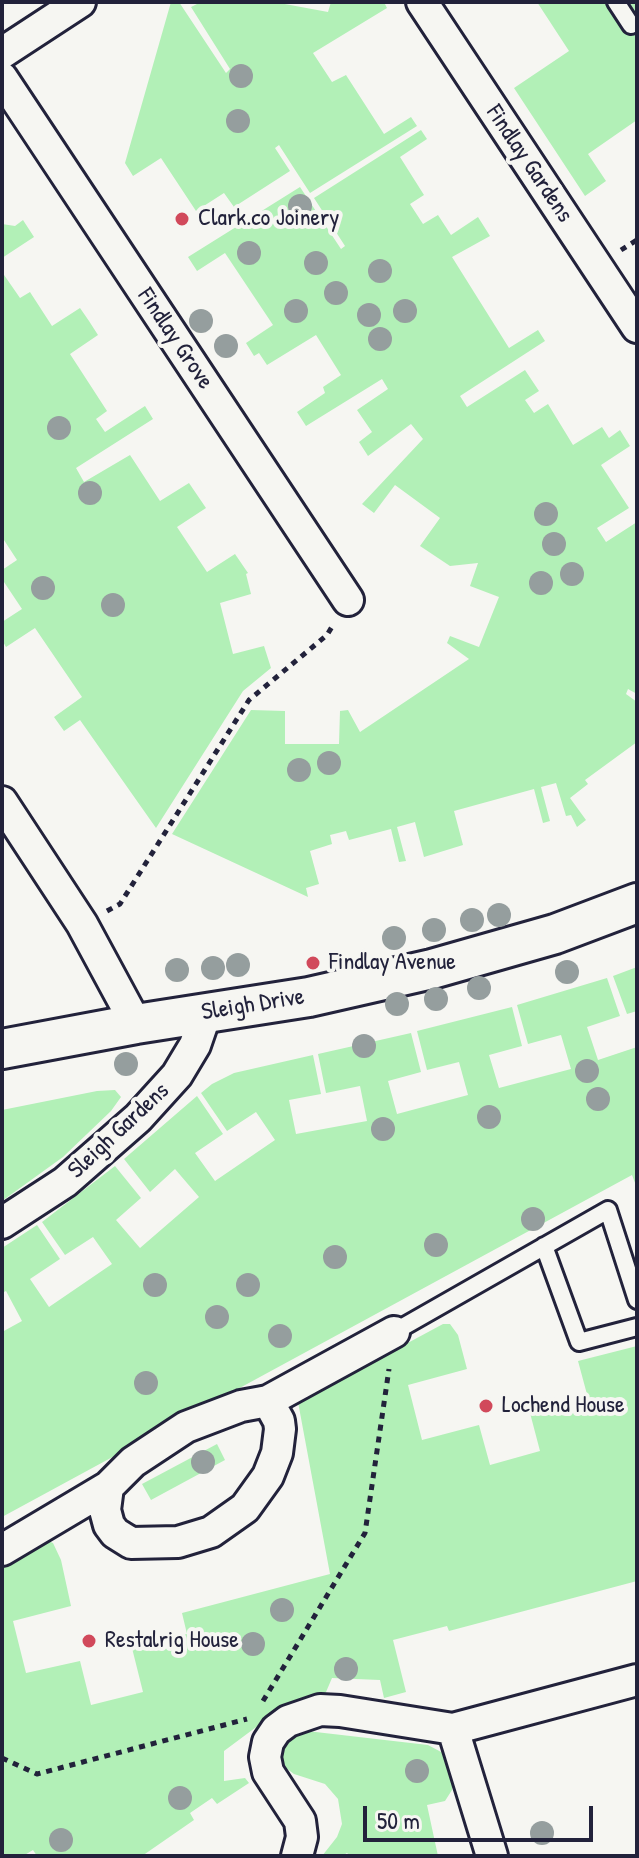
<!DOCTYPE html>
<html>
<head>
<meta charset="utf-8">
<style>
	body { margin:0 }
	#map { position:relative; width:639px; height:1858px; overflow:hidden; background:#f6f6f2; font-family:"Patrick Hand",sans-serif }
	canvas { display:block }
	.frame { position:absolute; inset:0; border:4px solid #22223b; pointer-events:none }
	.scale { position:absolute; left:363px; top:1806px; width:230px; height:36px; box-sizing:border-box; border:4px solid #22223b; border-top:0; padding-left:10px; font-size:24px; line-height:28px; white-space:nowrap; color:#22223b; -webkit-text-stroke:6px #f6f6f2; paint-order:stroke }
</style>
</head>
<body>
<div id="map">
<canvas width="639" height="1858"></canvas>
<div class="frame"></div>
<div class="scale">50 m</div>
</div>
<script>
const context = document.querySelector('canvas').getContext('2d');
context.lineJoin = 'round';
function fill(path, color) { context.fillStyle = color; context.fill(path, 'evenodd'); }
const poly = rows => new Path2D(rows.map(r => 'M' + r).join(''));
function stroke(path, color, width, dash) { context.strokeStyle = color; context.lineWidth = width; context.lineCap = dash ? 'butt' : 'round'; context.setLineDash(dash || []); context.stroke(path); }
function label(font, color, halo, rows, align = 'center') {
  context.font = font + ' "Patrick Hand",sans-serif'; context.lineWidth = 8; context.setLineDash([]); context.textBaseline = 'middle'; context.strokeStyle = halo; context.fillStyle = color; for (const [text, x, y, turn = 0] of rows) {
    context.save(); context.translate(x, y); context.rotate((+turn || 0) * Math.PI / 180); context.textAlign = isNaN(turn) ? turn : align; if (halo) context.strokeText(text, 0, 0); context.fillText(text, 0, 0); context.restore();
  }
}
fill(poly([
	[171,2,179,2,226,73,230,69,191,7,201,2,274,2,328,12,331,2,384,2,387,8,313,53,332,82,346,75,384,134,411,117,417,126,310,193,279,145,275,148,290,171,234,207,224,193,196,211,161,158,133,176,125,163],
	[537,2,637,2,637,120,588,154,606,181,585,196,514,88,569,51],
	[421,130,427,139,400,157,424,195,410,204,423,224,438,215,451,235,478,217,490,236,452,257,509,348,538,330,545,341,460,396,467,407,525,370,539,391,525,400,534,413,548,404,573,445,602,427,609,438,620,430,630,446,601,465,629,508,597,528,606,542,637,522,637,694,628,689,626,694,637,702,637,742,585,780,588,784,570,798,586,820,577,827,571,815,566,816,556,783,541,787,550,821,543,823,534,789,454,811,463,845,424,857,415,822,397,827,406,861,399,862,391,829,349,840,346,831,330,835,332,844,310,851,319,884,306,888,308,897,172,834,251,710,285,711,285,744,339,744,340,711,348,710,360,732,469,659,447,643,450,636,479,647,499,597,470,586,478,563,450,566,420,546,440,518,395,485,374,513,362,504,423,439,411,424,368,456,359,442,372,432,357,410,388,389,382,379,306,426,297,412,325,393,323,387,341,375,316,335,267,365,259,353,254,356,246,343,273,325,225,253,197,271,188,257,300,187,341,249,345,246,314,198],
	[23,220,34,237,2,258,2,224,15,226],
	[2,272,20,298,30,292,52,326,80,308,89,321,98,335,70,354,107,411,96,419,105,432,145,406,153,419,76,468,84,482,130,455,160,501,189,483,206,508,177,527,207,572,235,554,248,573,246,574,251,594,220,603,233,654,264,646,271,668,243,691,156,828,80,720,64,731,54,717,82,697,35,628,6,647,2,640,2,622,22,609,2,579,2,570,17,560,2,537],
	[637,967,637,1011,627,1014,613,976],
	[607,978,620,1016,587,1027,598,1060,637,1047,637,1188,632,1175,2,1517,2,1332,22,1321,6,1291,2,1293,2,1248,37,1225,60,1259,30,1279,49,1307,112,1264,93,1237,65,1255,42,1222,115,1166,141,1198,116,1220,140,1248,199,1197,175,1169,150,1192,124,1159,197,1096,223,1134,195,1153,215,1181,275,1140,256,1112,227,1131,201,1093,212,1084,234,1073,313,1055,321,1094,289,1100,296,1134,367,1121,360,1086,326,1093,318,1054,411,1033,421,1072,388,1081,397,1114,468,1095,459,1062,427,1070,417,1031,512,1007,522,1046,489,1055,499,1088,571,1069,561,1035,528,1044,517,1005],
	[115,1090,121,1097,111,1111,63,1157,2,1201,2,1110,97,1091],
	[443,1324,450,1324,458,1335,467,1369,408,1385,422,1440,479,1425,490,1465,540,1451,530,1413,588,1398,578,1361,637,1346,637,1581,449,1631,447,1626,393,1640,406,1692,384,1698,380,1680,332,1678,323,1699,301,1700,271,1716,224,1751,224,1781,245,1778,249,1783,217,1804,212,1798,190,1813,194,1820,142,1856,37,1856,33,1850,23,1856,2,1856,2,1559,46,1540,53,1543,61,1560,71,1606,13,1621,26,1673,80,1661,91,1705,143,1692,132,1648,187,1634,182,1613,330,1574,298,1402],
	[217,1444,225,1460,151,1500,142,1484],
	[307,1731,428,1745,443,1753,448,1760,453,1780,452,1790,445,1801,427,1805,438,1856,350,1856,347,1853,342,1856,322,1856,337,1837,342,1824,338,1799,325,1784,294,1774,286,1768,279,1752,281,1744,292,1732]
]), '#b2f0b7');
const service = poly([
	[616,2,631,25],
	[544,1246,579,1342,637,1327],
	[394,1332,608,1210,637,1300]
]);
const minor = poly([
	[422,2,637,327],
	[2,53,80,2],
	[2,78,348,600],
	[2,802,82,924,136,1024],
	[2,1223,65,1182,138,1118,177,1075,195,1045,206,1013],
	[108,1487,105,1510,109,1525,115,1533,131,1543,178,1542,211,1532,245,1508,268,1476,277,1453,280,1429,279,1421,268,1401],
	[2,1550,108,1487,133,1462,186,1427,241,1406,268,1401,394,1332],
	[453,1729,492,1856],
	[297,1856,302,1837,300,1821,268,1772,265,1757,268,1742,276,1730,288,1721,320,1710,340,1711,453,1729,637,1680]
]);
const tertiary = poly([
	[2,1049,136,1024,309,997,432,969,555,934,637,903]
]);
stroke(service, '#22223b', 22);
stroke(minor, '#22223b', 36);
stroke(tertiary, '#22223b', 44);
stroke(poly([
	[621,250,637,240],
	[107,911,120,904,249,700,327,635,333,625],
	[263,1701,365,1533,389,1369],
	[2,1758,37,1774,247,1719]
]), '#22223b', 5, [6, 6]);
stroke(service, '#f6f6f2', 16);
stroke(minor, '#f6f6f2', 30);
stroke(tertiary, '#f6f6f2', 38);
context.fillStyle = '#959e9e';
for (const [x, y] of [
	[241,76],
	[238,121],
	[300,206],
	[249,253],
	[316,263],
	[380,271],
	[336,293],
	[296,311],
	[405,311],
	[369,315],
	[201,321],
	[380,339],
	[226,346],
	[59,428],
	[90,493],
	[546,514],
	[554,544],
	[572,574],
	[541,583],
	[43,588],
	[113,605],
	[329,763],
	[299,770],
	[499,915],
	[472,920],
	[434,930],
	[394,938],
	[238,965],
	[213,968],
	[177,970],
	[567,972],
	[479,988],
	[436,999],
	[397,1004],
	[364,1046],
	[126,1064],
	[587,1071],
	[598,1099],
	[489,1117],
	[383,1129],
	[533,1219],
	[436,1245],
	[335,1257],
	[155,1285],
	[248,1285],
	[217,1317],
	[280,1336],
	[146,1383],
	[203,1462],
	[282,1610],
	[253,1644],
	[346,1669],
	[417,1771],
	[180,1798],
	[542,1833],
	[61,1840]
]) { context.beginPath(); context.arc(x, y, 12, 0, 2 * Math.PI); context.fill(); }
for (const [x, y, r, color] of [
	[182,219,8,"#d1495b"],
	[313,963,8,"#d1495b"],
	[486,1406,8,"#d1495b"],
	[89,1641,8,"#d1495b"]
]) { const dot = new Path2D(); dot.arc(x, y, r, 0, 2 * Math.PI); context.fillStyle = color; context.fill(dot); stroke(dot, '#f6f6f2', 3); }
label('24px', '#22223b', '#f6f6f2', [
	["Findlay Gardens",529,164,56],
	["Findlay Grove",175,339,56],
	["Sleigh Drive",253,1005,-9],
	["Sleigh Gardens",119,1131,-43]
]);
label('24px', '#22223b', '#f6f6f2', [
	["Clark.co Joinery",198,219],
	["Findlay Avenue",329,963],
	["Lochend House",502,1406],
	["Restalrig House",105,1641]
], 'left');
</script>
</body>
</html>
